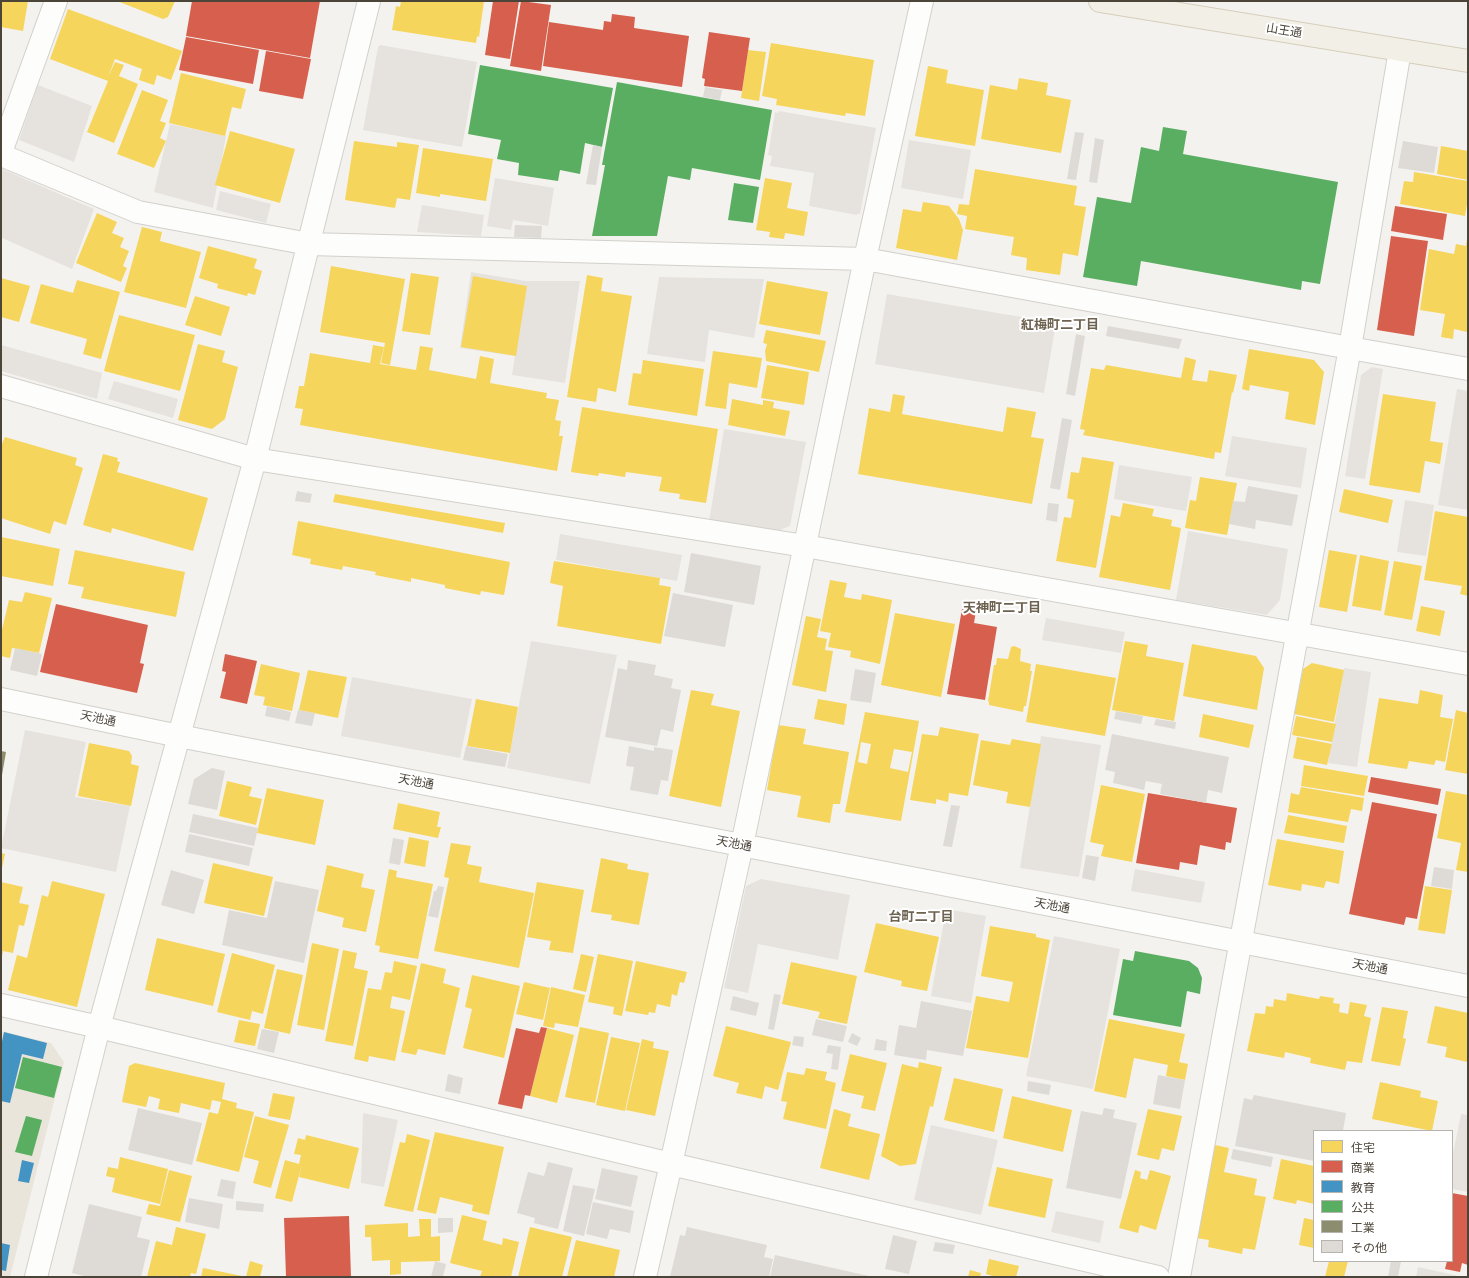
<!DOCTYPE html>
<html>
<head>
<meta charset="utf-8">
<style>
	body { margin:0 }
	#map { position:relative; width:1469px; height:1278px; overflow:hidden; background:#f4f2ee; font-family:Karla,"Noto Sans JP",sans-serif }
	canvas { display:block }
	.frame { position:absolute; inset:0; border:2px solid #4b4439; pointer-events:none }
	.legend { position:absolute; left:1313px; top:1130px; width:140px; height:132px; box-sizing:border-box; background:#fff; border:1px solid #b7b4b0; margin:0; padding:5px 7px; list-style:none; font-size:12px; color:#4b4439 }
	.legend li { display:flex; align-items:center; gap:8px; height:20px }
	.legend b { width:20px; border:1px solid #b7b4b0 }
</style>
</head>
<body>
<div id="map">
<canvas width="1469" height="1278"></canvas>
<div class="frame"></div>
<ul class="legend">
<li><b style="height:11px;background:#f6d55c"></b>住宅</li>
<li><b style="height:11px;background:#d6604d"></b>商業</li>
<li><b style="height:11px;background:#4393c3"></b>教育</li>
<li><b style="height:11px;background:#5aae61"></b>公共</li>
<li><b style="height:11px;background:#8c8c6e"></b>工業</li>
<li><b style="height:11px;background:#dedbd6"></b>その他</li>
</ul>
</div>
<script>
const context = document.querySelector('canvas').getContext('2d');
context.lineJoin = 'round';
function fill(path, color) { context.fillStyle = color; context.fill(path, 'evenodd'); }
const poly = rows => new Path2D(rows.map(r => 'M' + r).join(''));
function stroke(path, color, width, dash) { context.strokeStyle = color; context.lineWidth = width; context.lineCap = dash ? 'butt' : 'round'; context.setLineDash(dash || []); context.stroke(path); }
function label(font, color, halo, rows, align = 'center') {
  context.font = font + ' Karla,"Noto Sans JP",sans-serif'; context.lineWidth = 4; context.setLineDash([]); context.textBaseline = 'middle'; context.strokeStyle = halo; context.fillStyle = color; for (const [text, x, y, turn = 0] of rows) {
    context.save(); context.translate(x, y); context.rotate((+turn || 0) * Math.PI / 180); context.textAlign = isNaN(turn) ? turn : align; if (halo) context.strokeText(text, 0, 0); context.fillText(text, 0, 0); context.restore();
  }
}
fill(poly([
	[1,1031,51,1043,64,1062,10,1277,1,1277]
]), '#eae5da');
fill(poly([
	[380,45,477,62,462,147,363,130,378,47],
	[38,85,92,106,74,162,19,140],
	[779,111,876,128,860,214,857,214,857,215,809,206,814,173,770,166,772,156,768,155,775,112,778,113],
	[170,124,226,136,213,208,154,192],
	[909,140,971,150,963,199,901,188],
	[2,169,94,209,72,269,2,238,1,240],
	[495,178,554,188,548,226,513,220,511,230,487,226],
	[220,191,271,204,266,223,216,210],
	[422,205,484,215,481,236,417,232],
	[471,272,526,281,580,281,565,383,512,375,515,356,460,348],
	[659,277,764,279,754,338,709,330,705,362,647,354],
	[887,294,1056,323,1044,393,875,364],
	[1,345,102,373,97,399,1,371],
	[1372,367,1383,369,1365,479,1345,476,1361,375],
	[114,381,178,399,173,418,108,399],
	[1457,389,1468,391,1468,510,1438,505],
	[724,429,806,442,790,526,775,532,709,522],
	[1232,436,1307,448,1301,488,1225,476],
	[1119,465,1192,477,1186,511,1114,499],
	[1405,500,1434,505,1426,556,1397,552],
	[1188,531,1288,549,1280,600,1267,615,1176,600],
	[560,534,682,555,677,581,556,560],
	[1046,618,1125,632,1121,653,1042,640],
	[531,641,617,655,590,784,507,768],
	[1344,668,1371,672,1357,767,1328,763],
	[352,677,472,699,460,758,341,736],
	[25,730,86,742,75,797,130,806,116,872,1,848],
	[1041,736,1101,745,1079,877,1020,868],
	[1135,869,1205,882,1201,903,1131,891],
	[761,879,850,895,838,960,758,944,748,993,724,988,746,886],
	[946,909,986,916,971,1003,931,996],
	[1054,936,1120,949,1093,1089,1026,1076],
	[363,1113,398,1120,384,1187,361,1183],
	[1461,1114,1468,1115,1468,1192,1452,1189,1452,1159],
	[931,1125,998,1140,981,1215,914,1200],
	[1056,1211,1104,1221,1100,1243,1051,1232],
	[1418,1267,1463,1277,1416,1277]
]), '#e6e3df');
fill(poly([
	[1,1,28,1,23,31,1,27],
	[117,1,175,1,168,17,163,19],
	[401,1,484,1,479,37,477,36,476,43,392,30,396,6,400,7],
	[68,9,182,51,171,80,157,75,154,85,139,80,142,69,115,59,108,77,115,62,124,65,119,76,138,84,114,143,87,132,108,81,50,59],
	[771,43,874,60,865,116,846,113,845,116,776,105,777,99,762,96],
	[748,50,766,52,759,101,741,98],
	[928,66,948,70,946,83,984,90,975,146,915,136],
	[181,73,246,89,241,109,232,107,225,136,169,123],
	[1019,78,1048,83,1046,95,1071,100,1061,153,981,139,990,85,1017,90],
	[142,90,168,100,160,121,166,123,160,138,166,141,154,168,117,154],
	[230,131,295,149,280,203,215,185],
	[354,141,397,147,397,142,419,145,410,200,397,198,395,208,345,200],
	[1441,146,1468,151,1468,180,1437,174],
	[423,148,493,159,486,201,440,194,440,197,416,193],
	[975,169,1077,186,1074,205,1086,207,1078,256,1063,253,1060,275,1026,270,1027,258,1011,255,1014,237,965,229,967,216,957,214,959,204,969,205],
	[1414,172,1468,181,1468,198,1465,216,1400,204,1404,181,1413,182],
	[765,178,792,183,787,208,808,212,804,236,785,233,784,239,769,237,770,232,756,230],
	[923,202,949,206,959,219,963,230,957,260,896,248,903,209,921,212],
	[97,213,117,222,112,233,124,238,120,247,129,251,123,266,127,268,121,282,76,263],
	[142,227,162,232,160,241,201,252,186,308,124,292],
	[1467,239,1468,325,1467,332,1454,329,1453,339,1441,337,1445,314,1420,310,1429,249,1454,254,1456,244,1466,246],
	[208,246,257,259,254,268,262,271,255,295,248,293,247,296,217,288,218,284,199,278],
	[331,266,405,279,390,365,381,363,385,343,320,332],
	[411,273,439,277,430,335,402,331],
	[587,275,603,278,601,291,632,296,616,392,598,388,596,402,567,397],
	[473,276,527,286,516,356,461,347],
	[1,278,30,286,19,322,1,317],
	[77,280,120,292,101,359,83,354,87,339,30,323,41,284,73,293],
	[767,281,828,292,820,335,759,324],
	[195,296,230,307,221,336,185,325],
	[119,315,195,335,180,391,104,371],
	[766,330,826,341,819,372,766,361,765,351,767,344,763,343],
	[198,344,225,351,222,362,238,367,225,419,212,429,178,420],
	[373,345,384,347,380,364,416,370,420,346,433,348,429,370,476,379,480,356,494,359,490,383,547,393,546,398,559,400,555,420,561,421,559,436,563,436,557,471,300,425,303,409,295,408,299,386,304,386,310,353,370,363],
	[1249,349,1314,360,1324,372,1315,425,1285,419,1289,392,1250,385,1249,391,1242,389],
	[713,351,762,358,757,388,729,383,726,409,705,406],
	[1185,357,1196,360,1192,380,1207,382,1209,370,1237,375,1233,393,1232,392,1221,453,1215,452,1214,459,1083,435,1085,430,1080,429,1091,368,1104,370,1106,365,1181,378],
	[643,360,704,369,697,416,628,405,633,373,641,374],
	[767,365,809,372,804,405,761,398],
	[893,394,905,396,902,414,1003,432,1007,407,1036,412,1031,437,1044,439,1032,504,858,474,869,408,890,412],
	[1383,394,1436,402,1430,441,1443,443,1440,464,1425,461,1420,493,1369,485],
	[732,399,763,405,763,400,774,402,773,408,790,411,785,436,728,425],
	[582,407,718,429,706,503,679,499,680,494,659,491,662,477,626,472,625,477,599,473,598,476,571,472],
	[5,437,77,458,75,465,83,468,66,525,54,521,50,534,1,518,1,446],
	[103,454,118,458,117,461,120,462,117,472,208,498,193,551,112,528,111,533,83,525],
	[1082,457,1114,462,1096,568,1056,561,1064,517,1071,518,1074,500,1067,498,1071,472,1079,473],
	[1200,477,1237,483,1227,535,1185,528,1190,500,1196,501],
	[1344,489,1393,500,1388,523,1339,512],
	[335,494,505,523,503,533,333,502],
	[1123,503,1154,509,1152,516,1172,520,1171,526,1181,528,1170,590,1099,577,1111,515,1120,517],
	[1435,511,1468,517,1468,596,1460,594,1462,586,1424,580],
	[298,521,510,562,504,595,481,591,480,595,445,588,445,585,411,578,411,582,375,575,376,572,343,566,342,570,310,564,311,559,292,555],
	[1,537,60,549,53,586,1,576],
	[75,550,185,572,176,617,81,598,84,587,68,584],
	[1329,550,1357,555,1347,612,1319,607],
	[1360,555,1389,561,1381,611,1352,606],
	[554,561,660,578,659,585,671,587,661,644,557,626,563,586,550,583],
	[1394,561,1422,566,1412,620,1384,615],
	[830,580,847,583,844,597,861,600,862,594,892,600,880,664,850,657,851,651,828,647,831,633,820,631],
	[25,592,52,598,39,653,12,648,10,658,1,656,1,634,9,600,22,602],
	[1421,606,1445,611,1440,636,1416,631],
	[895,613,955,624,941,697,881,685],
	[806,616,821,619,817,637,827,639,825,650,833,651,826,692,792,685],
	[1125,641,1148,645,1146,656,1184,663,1174,721,1112,710],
	[1192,644,1256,656,1264,668,1257,710,1183,696],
	[1014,646,1021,649,1020,661,1031,664,1030,671,1032,671,1026,706,1024,706,1023,712,989,705,989,702,988,701,994,665,996,665,997,658,1008,659,1011,647],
	[1312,663,1344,670,1334,722,1294,714,1303,669],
	[261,664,300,673,292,711,263,705,265,697,254,695],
	[1036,664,1116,678,1105,736,1026,722],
	[308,670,347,677,338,718,299,710],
	[691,690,714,694,711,705,740,711,721,807,669,796],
	[1420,690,1443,695,1440,717,1453,719,1445,762,1436,760,1434,765,1409,761,1407,769,1368,763,1379,698,1418,704],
	[476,699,518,707,510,753,467,746],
	[818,699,847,704,844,725,814,719],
	[1456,710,1468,713,1468,774,1445,770],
	[865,712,919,721,901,821,845,812],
	[861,742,871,744,867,764,858,762],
	[894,749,912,752,908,772,890,768],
	[1203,714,1254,725,1249,748,1199,737],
	[1296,716,1336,724,1332,742,1292,735],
	[778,725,806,729,803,744,849,752,840,804,833,804,830,823,797,817,801,796,767,790],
	[940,727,979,734,968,796,949,793,948,802,936,799,936,804,910,800,922,734,938,736],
	[1297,737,1332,744,1327,765,1293,758],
	[1012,739,1041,744,1030,807,1006,803,1008,792,973,785,981,740,1010,745],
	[89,743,129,751,132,756,131,764,139,766,131,806,78,796],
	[1304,765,1368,776,1364,796,1301,786],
	[227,781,252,787,249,796,262,799,256,825,219,816],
	[1101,785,1145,794,1132,862,1101,856,1104,845,1090,842],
	[1301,787,1364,798,1362,811,1351,809,1348,822,1288,812,1291,793,1299,795],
	[267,788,324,800,315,845,257,833],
	[1446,791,1468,795,1468,872,1456,870,1461,843,1437,838],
	[398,803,440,812,437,827,441,827,438,838,393,829],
	[1288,815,1347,826,1344,843,1284,833],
	[409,837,429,841,425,867,404,863],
	[1277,839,1344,851,1339,884,1326,881,1324,888,1302,884,1301,891,1268,885],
	[451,843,471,846,467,864,482,867,479,882,534,893,519,968,434,951,449,878,444,877],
	[1,853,5,854,2,868,1,868],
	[601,858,628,864,627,869,649,873,639,925,611,920,612,915,591,912],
	[213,863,273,877,264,916,204,903],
	[327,865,364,874,361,887,375,890,366,932,342,927,344,918,317,911],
	[389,869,397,871,396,877,433,884,418,959,379,952,380,946,375,945],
	[52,881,105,894,77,1007,8,990,17,955,27,958,42,895,48,897],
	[1,882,23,887,19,903,29,905,24,926,19,925,13,953,3,951,2,957],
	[537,882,584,890,573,953,549,950,551,941,527,937],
	[1425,886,1452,890,1445,934,1418,930],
	[876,923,939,937,927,991,901,986,902,981,864,972],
	[990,926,1036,934,1036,937,1050,940,1028,1058,966,1048,976,996,1009,1002,1013,982,981,976],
	[157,938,225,954,213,1006,145,990],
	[312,943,339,949,324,1030,297,1025],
	[343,950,357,953,354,968,368,971,353,1046,325,1041],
	[232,953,275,965,263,1014,252,1011,250,1020,217,1012],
	[581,954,594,957,586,992,573,989],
	[598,954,633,961,622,1016,613,1014,614,1007,588,1002],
	[394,961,417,966,410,1000,392,996,390,1008,405,1011,395,1061,369,1056,368,1062,354,1059,368,988,381,990,385,972,392,973],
	[636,961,687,972,684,983,680,982,677,996,672,994,670,1007,657,1004,655,1013,649,1012,648,1015,625,1011],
	[791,962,857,976,847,1024,818,1018,820,1012,782,1004],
	[421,963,446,969,443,983,460,988,445,1055,418,1049,416,1055,401,1052],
	[277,969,303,975,290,1034,264,1028],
	[472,975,520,986,504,1058,463,1048,472,1009,465,1007],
	[524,982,550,988,543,1020,516,1014],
	[551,987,585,995,578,1027,555,1023,554,1028,543,1026],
	[1287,993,1319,999,1320,996,1334,998,1333,1003,1340,1004,1339,1012,1348,1014,1350,1002,1367,1005,1364,1016,1371,1018,1362,1063,1347,1061,1345,1070,1310,1063,1311,1058,1285,1052,1284,1058,1247,1051,1255,1013,1265,1014,1266,1006,1273,1007,1274,999,1286,1001],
	[1435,1006,1468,1013,1467,1062,1445,1057,1447,1047,1427,1043],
	[1382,1007,1408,1011,1403,1038,1406,1039,1400,1066,1371,1061],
	[1109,1019,1185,1034,1179,1062,1188,1064,1185,1080,1166,1076,1168,1065,1134,1058,1126,1098,1094,1091],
	[239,1020,260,1024,255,1046,234,1042],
	[726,1026,791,1042,778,1090,765,1086,762,1099,736,1093,739,1083,713,1076],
	[580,1027,609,1033,595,1103,565,1097],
	[547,1028,574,1035,557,1103,530,1096],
	[611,1037,640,1043,625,1111,596,1105],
	[642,1039,654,1042,653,1048,669,1051,655,1116,626,1110],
	[850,1054,887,1063,875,1111,861,1108,864,1096,841,1091],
	[919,1062,942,1067,933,1107,930,1106,916,1164,900,1166,881,1156,902,1064,918,1068],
	[135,1063,225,1083,222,1099,237,1103,236,1108,254,1112,239,1172,196,1161,209,1112,218,1114,221,1102,212,1100,210,1110,181,1103,179,1113,158,1109,160,1099,149,1096,146,1107,122,1102,129,1066],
	[806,1068,827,1072,825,1080,836,1083,826,1129,783,1119,787,1102,781,1101,787,1072,804,1075],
	[954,1078,1003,1089,994,1132,944,1120],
	[1380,1082,1421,1091,1420,1097,1438,1101,1432,1131,1372,1119],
	[273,1093,295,1097,290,1120,268,1116],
	[1012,1096,1072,1110,1063,1152,1003,1138],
	[834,1109,851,1114,848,1126,880,1134,869,1180,820,1168],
	[1148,1109,1182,1116,1174,1151,1162,1148,1159,1160,1137,1155],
	[255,1116,289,1125,271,1188,253,1183,259,1161,244,1157],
	[435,1132,504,1147,489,1215,472,1211,473,1205,440,1197,436,1214,417,1210],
	[407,1134,430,1140,413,1212,384,1206,400,1142,405,1143],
	[306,1135,359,1148,349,1189,299,1177,302,1164,292,1202,275,1198,285,1160,299,1164,301,1155,294,1154,298,1138,305,1140],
	[1215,1145,1229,1148,1224,1172,1257,1179,1254,1195,1266,1197,1255,1250,1243,1248,1242,1254,1208,1247,1209,1240,1196,1238],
	[120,1157,168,1169,160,1204,112,1192,115,1178,106,1176,108,1167,118,1169],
	[1281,1159,1314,1166,1314,1204,1297,1200,1296,1204,1273,1199],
	[997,1167,1053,1179,1045,1218,988,1206],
	[169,1170,192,1176,180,1222,146,1214,149,1204,160,1206],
	[1135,1170,1141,1172,1140,1178,1147,1180,1150,1170,1171,1176,1156,1230,1140,1225,1138,1233,1119,1228],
	[462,1215,487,1221,483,1240,502,1245,503,1238,519,1242,511,1277,480,1277,482,1271,450,1263],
	[1304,1218,1314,1220,1314,1248,1299,1245],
	[419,1219,431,1219,431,1237,440,1236,440,1261,401,1262,401,1274,390,1275,390,1260,372,1261,371,1237,365,1237,365,1225,408,1223,408,1237,420,1236],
	[176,1227,206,1234,196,1274,191,1273,190,1277,147,1277,156,1241,172,1245],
	[530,1227,572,1237,562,1277,518,1277],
	[576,1240,620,1250,614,1277,567,1277],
	[989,1259,1019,1266,1016,1277,996,1277,986,1274],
	[250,1261,263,1265,260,1277,246,1277],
	[1329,1261,1348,1261,1344,1277,1325,1277],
	[203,1268,242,1276,242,1277,201,1277],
	[970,1270,981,1273,980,1277,968,1277]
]), '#f6d55c');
fill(poly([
	[192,1,320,1,310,58,186,36],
	[493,1,519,1,510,59,485,55],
	[521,1,551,5,541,71,510,66],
	[612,14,635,17,634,28,689,36,682,87,543,66,549,22,603,30,604,21,611,22],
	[709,32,750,38,742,91,704,86,705,79,702,78],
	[186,37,259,50,253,84,179,70],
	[266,51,311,59,303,99,259,91],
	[1395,206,1447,214,1443,240,1391,231],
	[1391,236,1428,241,1414,336,1377,330],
	[56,604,148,625,140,663,144,664,137,693,40,672],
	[962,609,976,611,974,623,997,627,985,700,947,694],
	[225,654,257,661,247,704,220,698,226,672,222,671],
	[1371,777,1441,789,1438,805,1368,792],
	[1148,793,1237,808,1231,843,1226,842,1225,850,1200,845,1197,865,1180,862,1179,870,1136,863],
	[1372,802,1437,814,1417,919,1406,917,1404,925,1349,914],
	[541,1027,547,1028,530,1096,525,1095,522,1109,498,1104,516,1028,539,1033],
	[1452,1193,1468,1196,1468,1265,1462,1263,1460,1272,1445,1269,1447,1261,1452,1261],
	[349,1216,351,1277,286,1277,284,1218]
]), '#d6604d');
fill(poly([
	[4,1032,47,1043,43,1059,22,1054,10,1103,1,1101,1,1046],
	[22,1160,34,1163,29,1183,18,1181],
	[1,1243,10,1245,6,1271,1,1270]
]), '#4393c3');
fill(poly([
	[480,65,613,88,602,147,585,143,580,174,560,170,558,181,518,175,519,163,497,159,501,140,468,134],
	[617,82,772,110,760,180,692,168,690,180,668,176,657,236,592,236,605,165,602,165],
	[1163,127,1187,131,1183,154,1338,182,1320,284,1302,281,1301,290,1141,261,1137,286,1083,277,1097,197,1131,203,1141,147,1159,151],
	[734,183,759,187,753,223,728,220],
	[1135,951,1189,961,1198,968,1202,978,1200,994,1187,991,1181,1027,1113,1015,1123,959,1133,961],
	[23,1057,62,1067,54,1098,15,1088],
	[26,1116,42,1120,32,1156,15,1152]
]), '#5aae61');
fill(poly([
	[1,751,6,752,2,775,1,775]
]), '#8c8c6e');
fill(poly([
	[705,87,722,90,720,100,703,97],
	[1075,132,1084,133,1076,180,1067,179],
	[1095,138,1104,140,1097,183,1089,182],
	[1403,141,1438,147,1434,173,1398,168],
	[593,145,602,147,596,185,586,184],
	[515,225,542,226,541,238,514,237],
	[1108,326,1182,339,1179,349,1106,336],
	[1076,334,1085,336,1075,396,1066,394],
	[1062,418,1072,420,1060,490,1050,488],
	[1248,486,1298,495,1292,526,1256,520,1255,529,1229,524,1233,501,1245,502],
	[297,491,312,494,310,503,295,501],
	[1048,503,1059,504,1057,522,1046,520],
	[691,553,761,566,754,605,684,592],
	[673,593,733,605,725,647,664,636],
	[15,648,42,654,37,676,10,670],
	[628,660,656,665,654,675,673,679,671,688,681,690,673,732,661,729,657,746,605,737,618,668,627,670],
	[855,669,876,673,871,703,850,700],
	[267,706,291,712,289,721,265,716],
	[298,710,315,713,312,726,295,723],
	[1116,711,1143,716,1141,724,1114,719],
	[1156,719,1176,722,1175,729,1154,725],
	[1112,734,1229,757,1222,793,1208,790,1206,803,1160,794,1162,784,1146,781,1144,790,1113,783,1115,772,1105,770],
	[466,746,508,754,505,767,463,760],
	[629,746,654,751,654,747,673,750,668,781,661,780,658,795,630,790,634,767,626,766],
	[212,768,225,771,217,810,188,804,194,779],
	[951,805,960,806,952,847,943,846],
	[193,814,258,828,254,846,189,832],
	[189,834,253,848,249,866,185,852],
	[393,838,404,840,400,865,389,863],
	[1086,855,1099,857,1095,881,1082,878],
	[1434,867,1454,870,1452,889,1431,886],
	[171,870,204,880,194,914,161,905],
	[275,881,319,890,304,963,222,945,229,910,267,918],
	[438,886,444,887,438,918,428,916,434,891,436,891],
	[774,994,781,995,774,1030,768,1029],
	[733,996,759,1003,756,1016,730,1010],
	[921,1001,972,1011,963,1056,927,1050,926,1060,894,1055,899,1025,916,1028],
	[816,1019,847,1026,843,1042,812,1035],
	[262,1029,279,1032,274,1053,257,1049],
	[852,1033,861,1038,857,1046,848,1042],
	[794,1036,804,1037,803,1047,792,1045],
	[876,1039,887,1041,886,1051,874,1050],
	[828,1045,841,1047,838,1070,831,1069,833,1054,826,1053],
	[448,1074,463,1078,460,1094,445,1091],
	[1158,1075,1185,1080,1180,1109,1153,1104],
	[1028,1081,1051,1085,1049,1095,1027,1091],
	[1254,1095,1346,1113,1343,1131,1314,1131,1314,1161,1235,1146,1244,1098,1252,1100],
	[138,1108,202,1123,192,1165,128,1150],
	[1104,1108,1115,1110,1113,1118,1137,1123,1121,1199,1066,1188,1081,1111,1102,1115],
	[1233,1149,1273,1157,1271,1167,1231,1159],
	[548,1162,573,1168,558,1229,534,1223,535,1218,517,1213,528,1172,544,1176],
	[602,1168,638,1176,631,1207,595,1199],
	[221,1179,236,1182,233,1199,217,1196],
	[573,1185,595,1189,584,1236,563,1231],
	[189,1198,223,1204,219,1229,185,1222],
	[236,1201,264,1204,263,1212,236,1210],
	[593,1202,634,1211,630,1233,610,1229,607,1239,586,1234],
	[89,1204,142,1217,137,1237,150,1240,141,1277,88,1277,72,1273],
	[438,1218,453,1218,453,1232,438,1233],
	[687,1227,767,1245,764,1257,773,1259,769,1277,670,1277,680,1235,685,1236],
	[893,1235,917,1241,909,1274,885,1269],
	[935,1242,955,1245,953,1254,933,1251],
	[775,1255,869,1276,869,1277,770,1277],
	[435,1261,446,1264,443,1277,431,1277],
	[1391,1261,1401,1261,1398,1277,1388,1277]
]), '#dedbd6');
const minor = poly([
	[1,152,56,1],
	[1,155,138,212,309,244,865,259,1350,348,1468,369],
	[1,386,255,459,805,546,1468,664],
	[1,699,179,736,1468,986],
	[1,1005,99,1027,671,1164,1158,1277],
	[36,1277,99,1027,255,459,369,1],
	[645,1277,671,1164,742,845,865,259,922,1],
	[1179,1277,1350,348,1400,50]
]);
const major = poly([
	[1100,1,1468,61]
]);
stroke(minor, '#d2d0cb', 24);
stroke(major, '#d6cebb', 24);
stroke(minor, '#fdfdfc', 22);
stroke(major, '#f2efe6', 22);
label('12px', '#4b4439', '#fff', [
	["山王通",1284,31,9],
	["天池通",98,719,12],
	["天池通",416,782,11],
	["天池通",734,844,11],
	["天池通",1052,906,11],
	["天池通",1370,967,11]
]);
label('bold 13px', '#6e6250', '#fff', [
	["紅梅町二丁目",1060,325],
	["天神町二丁目",1002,608],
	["台町二丁目",921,917]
]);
</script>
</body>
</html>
